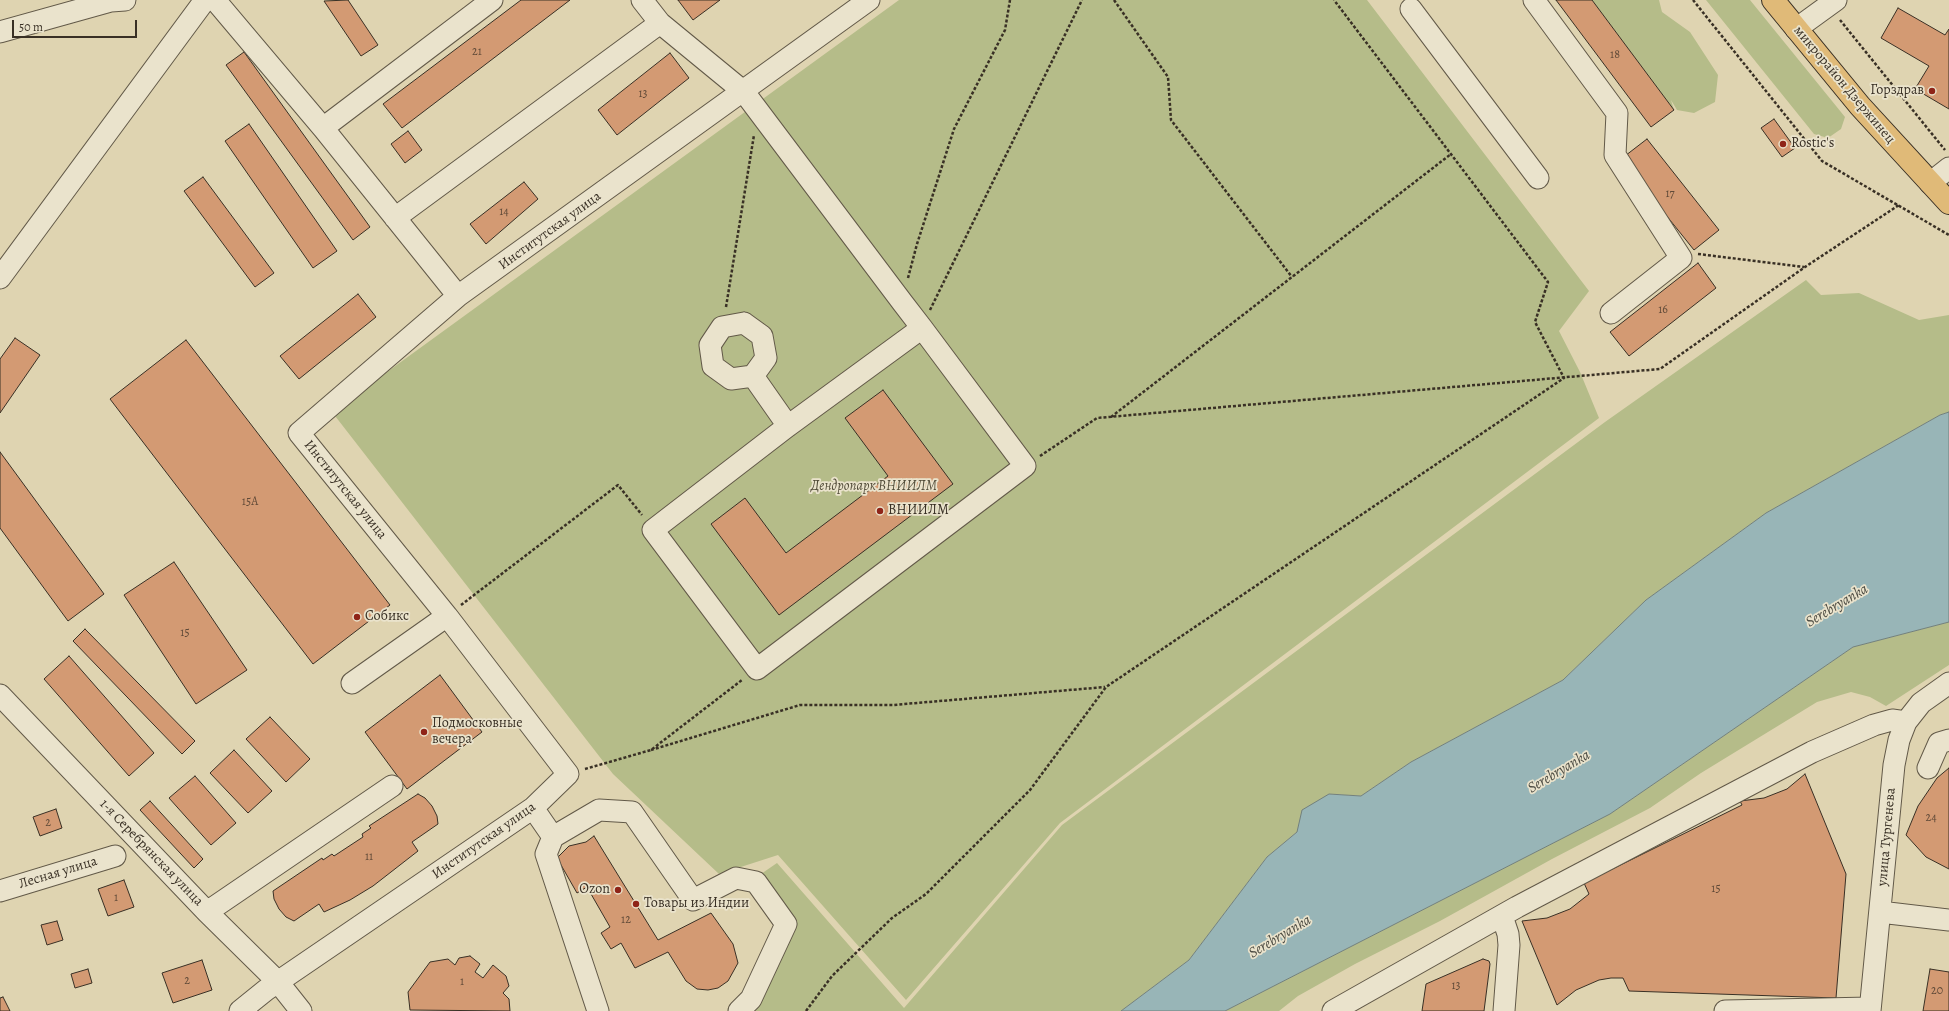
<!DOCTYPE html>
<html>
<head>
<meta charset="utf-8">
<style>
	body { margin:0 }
	#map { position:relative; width:1949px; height:1011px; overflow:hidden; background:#dfd4b1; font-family:Alegreya,serif }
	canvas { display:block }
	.scale { position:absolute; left:12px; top:20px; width:125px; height:18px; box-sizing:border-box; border:2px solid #393025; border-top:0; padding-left:5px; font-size:12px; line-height:14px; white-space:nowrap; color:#393025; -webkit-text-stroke:3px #eae3cc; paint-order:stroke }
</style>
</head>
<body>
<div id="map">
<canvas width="1949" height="1011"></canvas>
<div class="scale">50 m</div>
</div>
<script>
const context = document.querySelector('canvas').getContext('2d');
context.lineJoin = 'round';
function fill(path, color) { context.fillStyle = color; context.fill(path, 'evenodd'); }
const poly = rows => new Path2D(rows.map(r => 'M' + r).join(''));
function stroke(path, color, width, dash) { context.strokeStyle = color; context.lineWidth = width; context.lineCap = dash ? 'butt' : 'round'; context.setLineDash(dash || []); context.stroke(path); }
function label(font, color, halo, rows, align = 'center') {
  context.font = font + ' Alegreya,serif'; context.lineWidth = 3.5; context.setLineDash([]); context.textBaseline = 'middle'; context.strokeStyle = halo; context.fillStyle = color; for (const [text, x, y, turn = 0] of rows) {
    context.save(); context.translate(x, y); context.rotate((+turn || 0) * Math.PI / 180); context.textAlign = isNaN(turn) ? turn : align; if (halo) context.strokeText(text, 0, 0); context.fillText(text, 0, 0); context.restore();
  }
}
fill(poly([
	[899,0,1367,0,1589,291,1559,331,1580,372,1599,418,1060,823,906,1000,778,855,719,874,613,774,332,412],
	[1592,0,1659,0,1662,12,1690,32,1718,75,1715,102,1694,113,1677,110,1671,100,1674,110],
	[1706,0,1750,0,1845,117,1841,129,1828,138,1814,134],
	[1806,280,1821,295,1859,293,1919,320,1949,315,1949,412,1940,415,1766,513,1646,600,1563,680,1411,762,1361,796,1329,794,1297,832,1267,857,1189,960,1121,1011,733,1011,786,917,761,874,777,863,904,1008,1062,825,1605,422],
	[1949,622,1949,665,1886,706,1870,697,1851,692,1817,702,1701,773,1650,808,1552,859,1440,921,1355,964,1298,996,1279,1011,1225,1011,1610,814,1853,647]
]), '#b5bc89');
const water = poly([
	[1949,412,1949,622,1853,647,1610,814,1225,1011,1121,1011,1189,960,1267,857,1297,832,1302,810,1329,794,1361,796,1411,762,1563,680,1646,600,1766,513,1940,415,1949,412]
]);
fill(water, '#98b5b7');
stroke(water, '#72807d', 1);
const building = poly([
	[348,0,378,45,361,56,324,1,348,0],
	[521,0,570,0,402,128,383,104,521,0],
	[678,0,720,0,693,20,678,0],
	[1556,0,1592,0,1674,110,1651,127,1556,0],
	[1898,8,1945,35,1949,29,1949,109,1915,89,1929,66,1881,38,1898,8],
	[244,52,370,227,353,240,226,65,244,52],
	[670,53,689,78,617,135,598,110,670,53],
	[1774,119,1795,148,1782,157,1761,128,1774,119],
	[249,124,337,251,313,268,225,141,249,124],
	[408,131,422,150,405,163,391,144,408,131],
	[1647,139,1719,230,1694,250,1621,159,1647,139],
	[203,177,274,273,255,287,184,191,203,177],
	[524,182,538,199,486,244,470,224,524,182],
	[1698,263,1716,288,1629,356,1610,332,1698,263],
	[358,294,376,317,299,379,280,356,358,294],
	[15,338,40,355,0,413,0,359,15,338],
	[186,340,390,605,313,664,110,399,186,340],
	[883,390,953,484,779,615,711,524,745,498,786,553,888,476,845,418,883,390],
	[0,452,104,594,68,621,0,528,0,452],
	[174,562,247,670,196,704,124,595,174,562],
	[85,629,195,741,182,754,73,641,85,629],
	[69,656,154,753,129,776,44,679,69,656],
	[440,675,482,732,407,789,365,732,440,675],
	[270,717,310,759,286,782,246,739,270,717],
	[234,750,272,791,248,813,210,773,234,750],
	[1949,768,1949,869,1926,857,1906,835,1918,806,1937,778,1949,768],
	[1805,774,1846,874,1836,998,1629,991,1623,978,1611,978,1599,980,1576,990,1557,1005,1522,921,1547,918,1570,909,1589,894,1584,883,1742,805,1740,801,1764,798,1787,789,1805,774],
	[195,776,236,823,211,845,169,798,195,776],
	[418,794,425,798,432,806,437,816,438,824,412,842,418,851,373,886,350,900,324,912,319,904,294,921,286,917,279,909,274,899,273,891,322,858,323,860,332,854,334,856,363,837,362,834,371,828,369,826,418,794],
	[150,801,203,859,194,868,140,810,150,801],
	[56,809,62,828,40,836,33,817,56,809],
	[594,836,658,940,711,913,733,944,738,963,728,981,718,988,708,990,697,989,686,981,668,952,635,968,621,943,611,949,601,933,610,927,587,887,577,893,557,858,569,846,586,842,594,836],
	[124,880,134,907,108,916,98,889,124,880],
	[57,921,63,940,47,945,41,925,57,921],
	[470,956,480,964,475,972,483,978,493,965,506,976,509,986,503,993,509,999,510,1011,410,1010,408,992,430,962,448,959,455,965,459,958,470,956],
	[1483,959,1489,961,1490,964,1484,1011,1422,1011,1426,984,1483,959],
	[202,960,212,990,173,1003,162,973,202,960],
	[88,969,92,983,75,988,71,974,88,969],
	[1930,969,1949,972,1949,1011,1923,1011,1930,969],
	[3,997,10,1011,0,1011,0,998,3,997]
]);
fill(building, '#d39a73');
stroke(building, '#393025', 1);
const minor = poly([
	[215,0,323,128,458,296],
	[642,0,660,23,744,92,902,302,922,328,1025,466,757,669,653,530,788,426,922,328],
	[1534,0,1617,113,1615,155,1681,258,1611,313],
	[1411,9,1538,178],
	[1796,29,1836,0],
	[0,32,111,1,125,0],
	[323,128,492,0],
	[1930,183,1949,168],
	[395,218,660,23],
	[0,278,205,0],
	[744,323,762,336,766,358,753,376,731,379,713,366,710,345,722,327,744,323],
	[753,376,788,426],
	[352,683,447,616],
	[0,695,207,912,278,982,301,1011],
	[1928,768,1939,743,1949,740],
	[533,808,553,837],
	[0,891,115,856],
	[207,912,392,786],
	[1880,912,1949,920],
	[1502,916,1508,934,1509,945,1504,1011],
	[240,1011,266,990,533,808,568,774,447,616,299,433,458,296,869,0],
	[598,1011,546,854,553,837,599,810,632,812,693,900,736,878,756,882,786,924,751,999,739,1011],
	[1333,1011,1517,907,1812,752,1874,725,1892,720,1906,722],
	[1725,1011,1870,1008],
	[1870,1011,1894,765,1899,740,1906,722,1921,703,1949,683]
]);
const major = poly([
	[1773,0,1860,106,1949,203]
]);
stroke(minor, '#625948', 23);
stroke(major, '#393025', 24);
stroke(poly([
	[1114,0,1168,77,1171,120,1292,277],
	[1693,0,1822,161,1949,235],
	[1840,20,1945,150],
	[1698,254,1804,267],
	[908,278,917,244,954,129,1005,30,1010,0],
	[726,307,754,135],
	[930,310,1082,0],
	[1111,417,1451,154],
	[1040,456,1097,418,1660,369,1805,267,1899,205],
	[461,605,618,485,642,515],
	[651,750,800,705,893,705,1105,687],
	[585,769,651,750,742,680],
	[806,1011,832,976,892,918,926,894,1030,790,1106,687,1564,378,1535,322,1548,282,1334,0]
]), '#393025', 2.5, [3, 2]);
stroke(minor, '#eae3cc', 21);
stroke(major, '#e0ba78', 22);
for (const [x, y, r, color] of [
	[1932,91,4,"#8f2418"],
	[1783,144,4,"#8f2418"],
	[880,511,4,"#8f2418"],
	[357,617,4,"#8f2418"],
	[424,732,4,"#8f2418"],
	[618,890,4,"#8f2418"],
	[636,904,4,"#8f2418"]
]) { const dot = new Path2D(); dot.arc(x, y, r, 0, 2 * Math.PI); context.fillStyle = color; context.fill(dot); stroke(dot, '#eae3cc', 1.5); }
label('12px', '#604a38', null, [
	["21",477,52],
	["18",1615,55],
	["13",643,94],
	["17",1670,194],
	["14",504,212],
	["16",1663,310],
	["15А",250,502],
	["15",185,633],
	["24",1931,818],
	["2",48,823],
	["11",369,857],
	["15",1716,889],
	["1",116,898],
	["12",626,920],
	["2",187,981],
	["1",462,982],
	["13",1456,986],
	["20",1937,991]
]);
label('14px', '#393025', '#eae3cc', [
	["микрорайон Дзержинец",1844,85,50],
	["Институтская улица",550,231,-36],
	["Институтская улица",345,490,51],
	["улица Тургенева",1887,837,-85],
	["Институтская улица",484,841,-35],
	["1-я Серебрянская улица",151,853,46],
	["Лесная улица",58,873,-17]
]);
label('14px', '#393025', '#eae3cc', [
	["Горздрав",1924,91,"right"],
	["Rostic's",1791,144],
	["ВНИИЛМ",888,511],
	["Собикс",365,617],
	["Подмосковные",432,724],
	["вечера",432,740],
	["Ozon",610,890,"right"],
	["Товары из Индии",644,904]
], 'left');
label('italic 14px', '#524c39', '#eae3cc', [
	["Дендропарк ВНИИЛМ",874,487]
]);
label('italic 15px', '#4c4b42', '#eae3cc', [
	["Serebryanka",1837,606,-31],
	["Serebryanka",1559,772,-31],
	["Serebryanka",1280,937,-31]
]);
</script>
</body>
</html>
